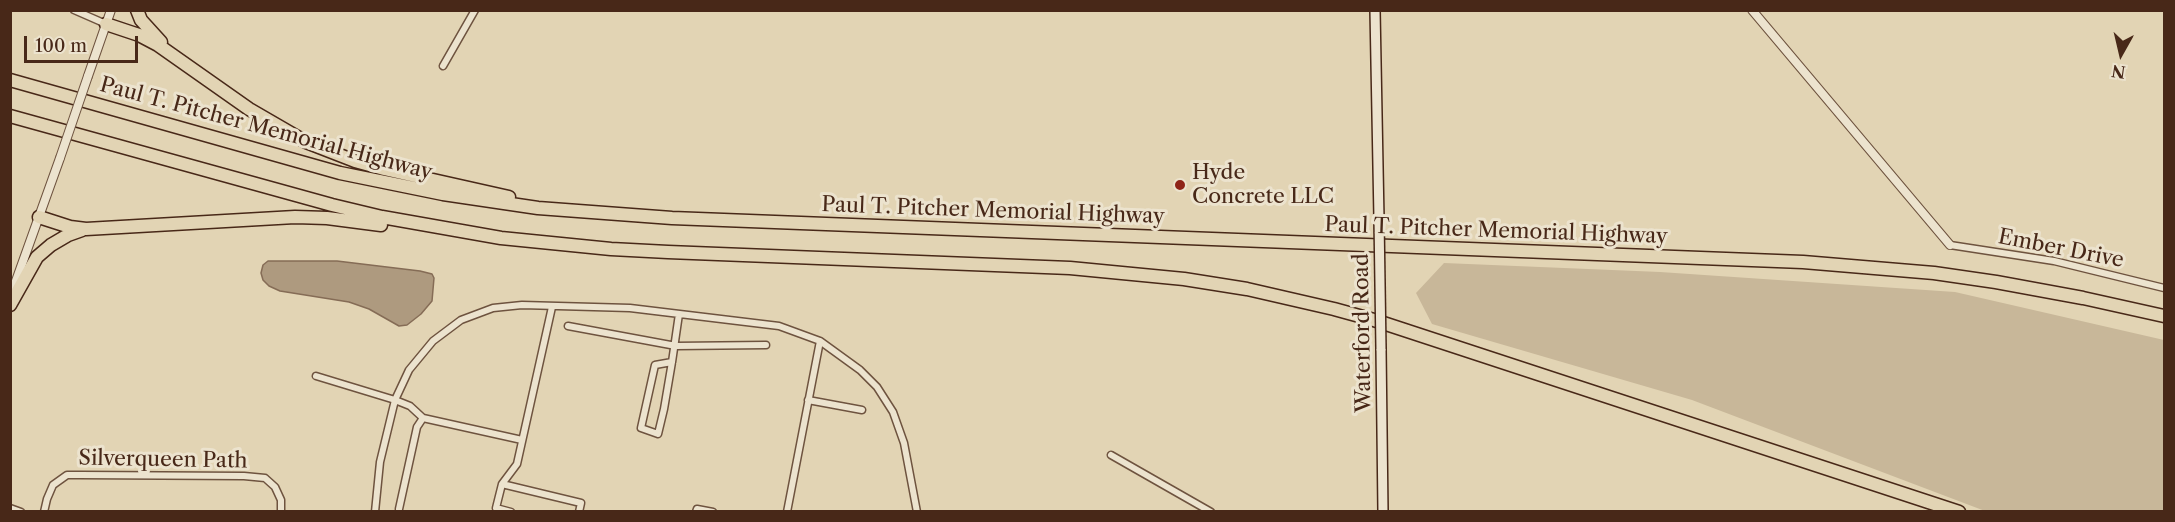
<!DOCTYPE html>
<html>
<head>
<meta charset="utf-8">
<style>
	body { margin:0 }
	#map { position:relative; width:2175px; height:522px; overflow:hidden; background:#e2d4b4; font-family:"Libre Caslon Text",serif }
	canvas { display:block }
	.frame { position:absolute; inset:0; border:12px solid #482818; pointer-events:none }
	.north { position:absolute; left:2091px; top:24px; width:60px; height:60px; -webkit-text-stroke:4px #ece3ce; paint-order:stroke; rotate:188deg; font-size:16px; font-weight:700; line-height:24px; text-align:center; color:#482818 }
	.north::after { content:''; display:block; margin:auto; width:21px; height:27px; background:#482818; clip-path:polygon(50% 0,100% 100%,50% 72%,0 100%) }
	.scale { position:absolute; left:24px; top:36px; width:114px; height:27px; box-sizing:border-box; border:3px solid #482818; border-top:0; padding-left:8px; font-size:18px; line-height:21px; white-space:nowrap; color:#482818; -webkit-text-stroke:4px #ece3ce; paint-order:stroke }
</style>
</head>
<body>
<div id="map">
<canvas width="2175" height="522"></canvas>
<div class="frame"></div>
<div class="north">N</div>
<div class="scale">100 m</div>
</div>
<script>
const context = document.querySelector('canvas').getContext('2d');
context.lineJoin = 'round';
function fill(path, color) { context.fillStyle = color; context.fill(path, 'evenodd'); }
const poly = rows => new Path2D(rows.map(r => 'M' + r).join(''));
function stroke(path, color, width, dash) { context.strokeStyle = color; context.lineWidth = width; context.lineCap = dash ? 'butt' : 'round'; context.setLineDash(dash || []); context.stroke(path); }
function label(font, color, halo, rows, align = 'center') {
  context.font = font + ' "Libre Caslon Text",serif'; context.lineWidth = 6; context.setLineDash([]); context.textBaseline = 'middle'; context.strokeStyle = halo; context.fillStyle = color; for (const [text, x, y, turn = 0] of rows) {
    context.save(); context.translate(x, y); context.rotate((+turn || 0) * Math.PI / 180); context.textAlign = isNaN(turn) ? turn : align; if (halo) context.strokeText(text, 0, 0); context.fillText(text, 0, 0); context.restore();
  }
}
fill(poly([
	[1444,263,1660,272,1955,292,2164,340,2164,511,1985,511,1692,400,1432,324,1416,293]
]), '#c8b799');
const water = poly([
	[268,261,337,261,420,271,432,274,434,278,432,301,421,314,407,325,399,326,369,309,349,302,280,291,269,286,263,280,261,273,263,265,268,261]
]);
fill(water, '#ae9a7f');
stroke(water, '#856c56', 1.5);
const minor = poly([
	[74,10,106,24],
	[443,66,475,10],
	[1950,245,2054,261,2164,288],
	[568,326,676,346,766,345],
	[672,362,664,409,658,434,641,428,655,365,672,362],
	[672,362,679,314],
	[316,376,395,400,410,406,423,418,522,440],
	[808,400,862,410],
	[1111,455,1211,512],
	[502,484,517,464,552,307],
	[10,508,21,512],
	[399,509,417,427,423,418],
	[44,512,47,499,53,485,67,475,80,475,244,476,265,478,275,487,281,500,281,512],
	[375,512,380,462,395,400,409,370,433,341,461,320,493,308,522,305,630,308,779,326,820,341,860,370,877,387,893,412,904,443,917,512],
	[511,512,496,508,502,484,581,503,579,512],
	[696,512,697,509,713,512],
	[787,512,820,341]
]);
const tertiary = poly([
	[1752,10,1950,245],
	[88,76,111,10],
	[12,292,60,158]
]);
const secondary = poly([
	[1375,10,1379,219],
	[1381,349,1383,512]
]);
const motorway = poly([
	[137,10,141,20,161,42],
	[106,24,139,35,158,45,249,109,306,142,355,161,384,169,509,197],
	[10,80,340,173,443,194,538,208,672,218,1803,262,1934,273,1996,282,2083,298,2164,316],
	[10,116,332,205,382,217,501,238,611,249,668,252,1070,268,1184,279,1247,289,1334,309,1374,320,1959,512],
	[39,217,70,227,86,229,295,217,327,218,381,225],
	[10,305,37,257,51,245,68,235,82,230]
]);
stroke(minor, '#6e533f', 9);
stroke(tertiary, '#6e533f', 10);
stroke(secondary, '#482818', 12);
stroke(motorway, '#482818', 15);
stroke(minor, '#ece3ce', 6);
stroke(tertiary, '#ece3ce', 8);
stroke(secondary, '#ece3ce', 9);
stroke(motorway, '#e2d4b4', 12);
const tertiaryBridge = poly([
	[60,158,88,76]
]);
const secondaryBridge = poly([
	[1379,219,1381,349]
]);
stroke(tertiaryBridge, '#6e533f', 10, []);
stroke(secondaryBridge, '#482818', 12, []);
stroke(tertiaryBridge, '#ece3ce', 8);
stroke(secondaryBridge, '#ece3ce', 9);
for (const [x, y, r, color] of [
	[1180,185,6,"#8f2418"]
]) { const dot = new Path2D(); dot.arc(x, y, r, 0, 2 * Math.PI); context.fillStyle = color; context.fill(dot); stroke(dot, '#ece3ce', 2); }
label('21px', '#482818', '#ece3ce', [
	["Paul T. Pitcher Memorial Highway",266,129,15],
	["Paul T. Pitcher Memorial Highway",993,211,2],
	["Paul T. Pitcher Memorial Highway",1496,231,2],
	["Ember Drive",2061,249,11],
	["Waterford Road",1363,333,-91],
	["Silverqueen Path",163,460,1]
]);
label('21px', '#482818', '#ece3ce', [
	["Hyde",1192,173],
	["Concrete LLC",1192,197]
], 'left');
</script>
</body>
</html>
